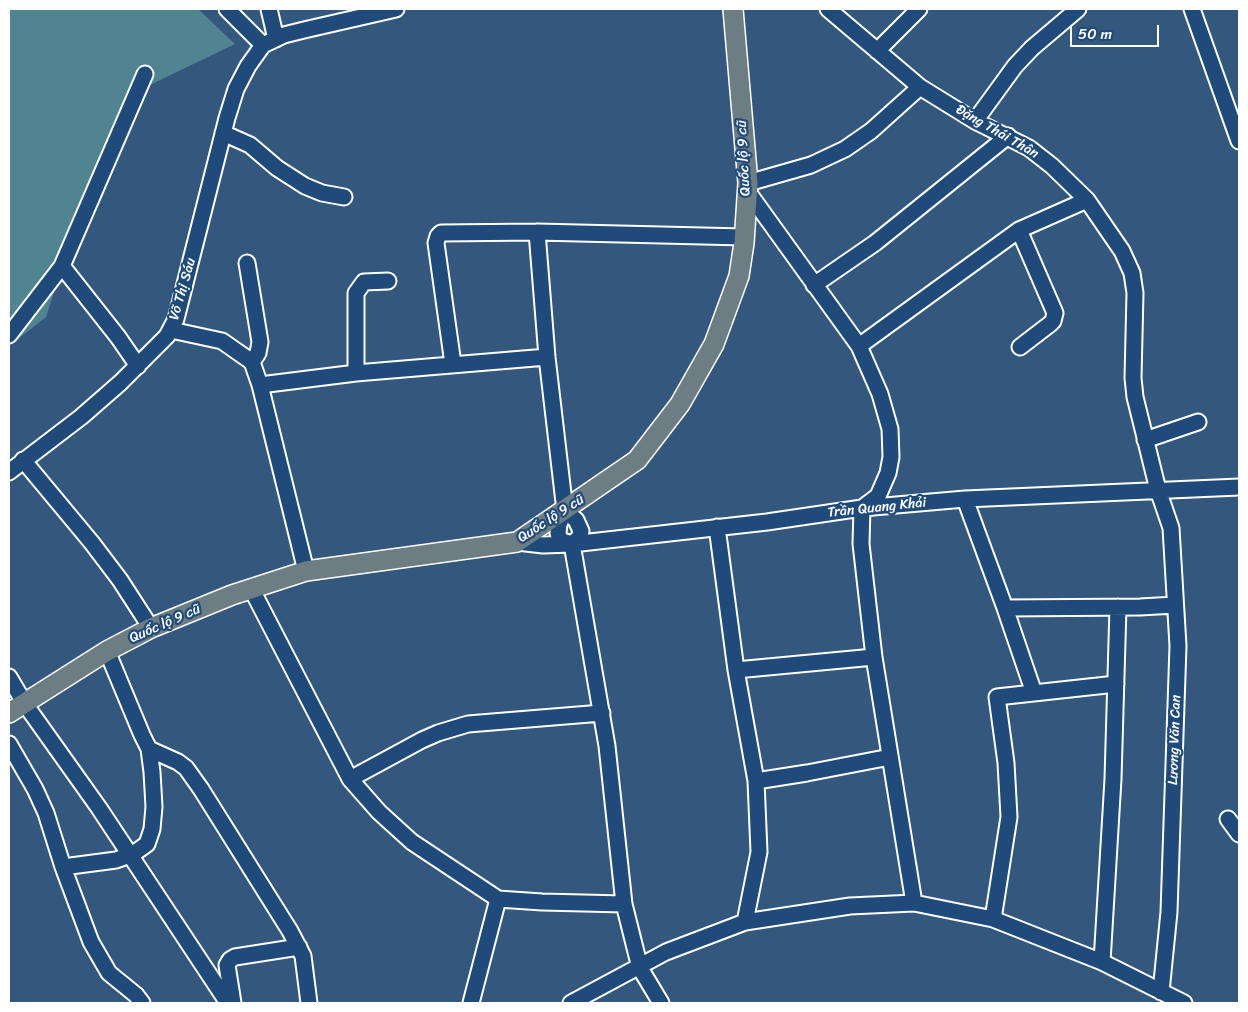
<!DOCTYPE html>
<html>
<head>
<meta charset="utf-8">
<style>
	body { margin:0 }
	#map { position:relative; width:1248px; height:1012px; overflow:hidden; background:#34577e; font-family:Sriracha,sans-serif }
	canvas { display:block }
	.frame { position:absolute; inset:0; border:10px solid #fff; pointer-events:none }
	.scale { position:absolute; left:1070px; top:25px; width:89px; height:22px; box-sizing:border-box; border:2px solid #fff; border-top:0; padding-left:6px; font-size:15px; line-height:18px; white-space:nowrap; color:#fff; -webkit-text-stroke:4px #1f4a7a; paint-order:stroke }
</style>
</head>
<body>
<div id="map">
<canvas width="1248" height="1012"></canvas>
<div class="frame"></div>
<div class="scale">50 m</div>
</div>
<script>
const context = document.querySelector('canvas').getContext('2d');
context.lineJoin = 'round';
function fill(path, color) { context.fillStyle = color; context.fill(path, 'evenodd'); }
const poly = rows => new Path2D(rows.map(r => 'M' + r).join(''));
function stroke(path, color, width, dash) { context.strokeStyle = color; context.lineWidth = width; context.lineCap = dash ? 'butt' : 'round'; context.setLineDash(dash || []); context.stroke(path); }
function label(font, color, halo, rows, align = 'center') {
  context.font = font + ' Sriracha,sans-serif'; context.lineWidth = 4.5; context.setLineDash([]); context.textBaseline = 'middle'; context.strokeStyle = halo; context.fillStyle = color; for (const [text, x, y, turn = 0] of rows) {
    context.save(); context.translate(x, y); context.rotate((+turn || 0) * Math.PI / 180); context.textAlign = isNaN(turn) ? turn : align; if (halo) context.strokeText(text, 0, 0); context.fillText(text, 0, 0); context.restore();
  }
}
fill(poly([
	[9,9,198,9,235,44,129,95,83,202,46,317,9,346]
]), '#508491');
const minor = poly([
	[227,9,263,45],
	[269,9,276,39],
	[828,9,920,87,975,121,1029,148,1052,166,1087,200,1122,251,1132,273,1135,293,1133,378,1135,397,1158,490,1171,528,1178,646,1169,912,1161,992],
	[1192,9,1239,141],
	[263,45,284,35,304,30,396,9],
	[877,51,919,9],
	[975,121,1015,66,1032,48,1078,9],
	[223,133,250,145,277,168,305,186,322,193,344,197],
	[748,183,811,165,845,149,871,131,920,87],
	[748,192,859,346,880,394,890,429,891,457,888,473,878,496,862,508,861,544,874,657,914,903],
	[1019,230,1055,313,1053,321,1050,324,1020,347],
	[537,232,547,357,565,511,559,524,558,533,560,540,572,544],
	[247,263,260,342,258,353,252,362],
	[62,266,118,337,138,366],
	[814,285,875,243,1008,136],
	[171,330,222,341,252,362,260,385,306,571],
	[9,335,62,266,145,74],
	[859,346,1019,230,1087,200],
	[453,364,436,243,438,236,441,233,537,232,744,237],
	[356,373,356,293,364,282,388,281],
	[260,385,356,373,547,357],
	[1145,440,1198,422],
	[23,460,92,543,120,580,151,628],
	[9,472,81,417,120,383,167,336,176,319,227,118,236,89,248,66,263,45],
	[965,499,1005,608,1034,693],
	[565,511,576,520,581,531,579,538,572,544],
	[717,527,736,670,756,781,759,852,745,922],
	[517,542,543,545,572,544,767,522,862,508,965,499,1239,487],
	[572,544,607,746,624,904,640,968,661,1003],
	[251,588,350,779,379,812,412,842,498,899,542,902,624,904],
	[1005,608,1140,607,1175,605],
	[107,651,142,735,149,749,178,762,186,768,201,789,290,931,303,956,309,1003],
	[736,670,874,657],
	[9,677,25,704,99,808,228,1003],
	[9,744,35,789,46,813,63,867,91,942,109,973,136,995,142,1003],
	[350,779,422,740,438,733,468,724,602,713],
	[756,781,807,773,890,757],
	[1228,819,1239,834],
	[63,867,116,860,133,854,147,844,152,829,154,807,152,772,149,749],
	[993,919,1009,817,1006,763,997,697,1116,684],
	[1102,962,1113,779,1118,607],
	[233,1003,227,965,230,960,235,957,299,947],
	[471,1003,498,899],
	[571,1003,666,952,745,922,850,906,914,903,993,919,1102,962,1184,1003]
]);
const major = poly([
	[9,713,107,651,151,628,232,595,306,571,517,542,637,460,680,404,714,344,739,276,744,243,748,183,733,9]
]);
stroke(minor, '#fff', 19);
stroke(major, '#fff', 22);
stroke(minor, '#1f4a7a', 15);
stroke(major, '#6d7d84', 19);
label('14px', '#fff', '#1f4a7a', [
	["Đặng Thái Thân",997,132,30],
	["Quốc lộ 9 cũ",744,158,-93],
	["Võ Thị Sáu",183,289,-74],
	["Trần Quang Khải",877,508,-6],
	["Quốc lộ 9 cũ",551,519,-33],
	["Quốc lộ 9 cũ",165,624,-24],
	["Lương Văn Can",1175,740,-88]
]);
</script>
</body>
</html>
